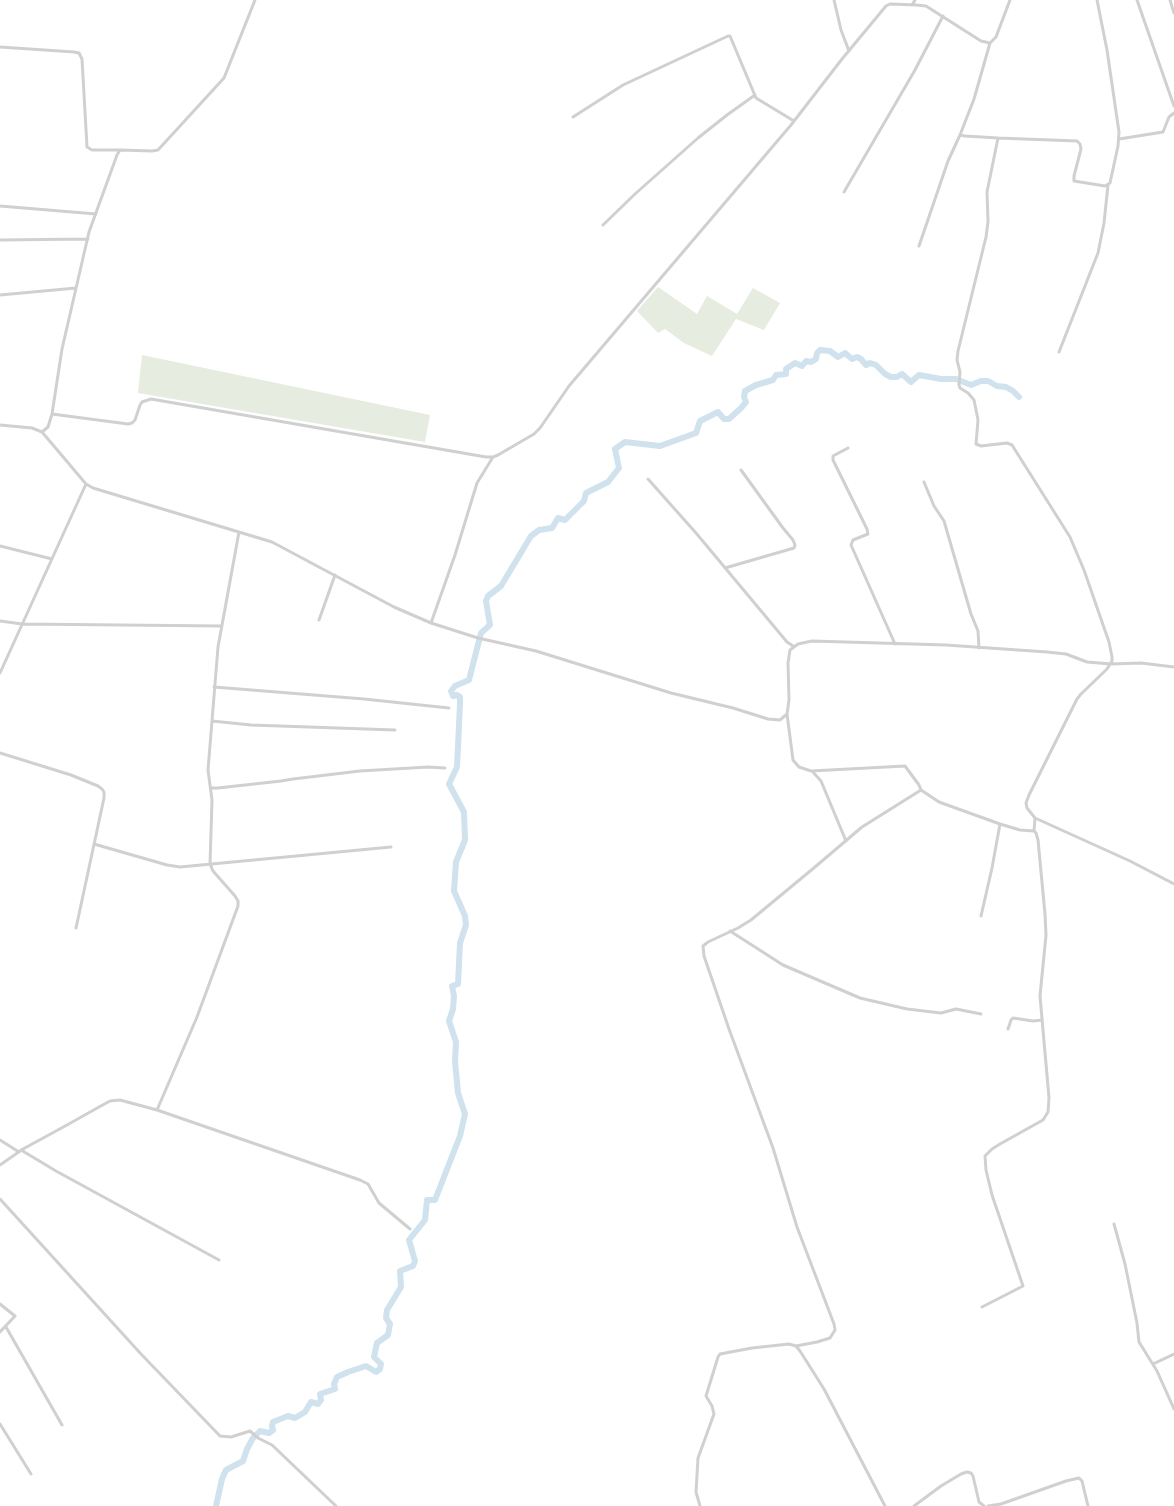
<!DOCTYPE html>
<html>
<head>
<meta charset="utf-8">
<style>
	body { margin:0 }
	canvas { display:block; background:#fff }
</style>
</head>
<body>
<canvas width="1174" height="1506"></canvas>
<script>
const context = document.querySelector('canvas').getContext('2d');
context.lineJoin = 'round';
function fill(path, color) { context.fillStyle = color; context.fill(path, 'evenodd'); }
const poly = rows => new Path2D(rows.map(r => 'M' + r).join(''));
function stroke(path, color, width, dash) { context.strokeStyle = color; context.lineWidth = width; context.lineCap = dash ? 'butt' : 'round'; context.setLineDash(dash || []); context.stroke(path); }
fill(poly([
	[658,287,697,314,707,296,737,314,753,288,780,303,764,330,736,319,712,356,684,343,665,329,658,333,637,311],
	[142,355,430,415,425,442,138,393]
]), '#e6ecdf');
stroke(poly([
	[216,1506,222,1479,226,1470,243,1461,247,1449,253,1438,260,1431,269,1433,273,1430,272,1426,273,1422,288,1416,295,1418,305,1412,311,1402,318,1404,321,1400,320,1394,335,1389,334,1384,337,1377,348,1372,366,1366,376,1372,380,1369,381,1364,374,1357,377,1343,388,1335,390,1324,386,1318,387,1310,401,1287,400,1271,413,1266,415,1261,409,1240,425,1220,427,1200,435,1200,460,1136,465,1114,458,1093,455,1061,456,1042,449,1021,453,1009,454,996,452,986,458,984,460,943,466,925,465,916,454,891,456,862,465,840,464,812,449,784,457,767,460,704,460,697,457,695,453,696,451,691,455,686,469,680,481,633,490,625,486,601,488,596,501,586,531,536,539,530,552,528,558,518,565,520,584,501,586,493,608,482,619,468,615,449,625,442,660,446,696,433,700,421,718,412,724,419,729,419,741,408,746,402,744,397,745,391,756,385,773,380,776,375,786,374,786,369,795,363,802,366,806,361,811,362,816,359,817,353,820,350,830,351,838,357,845,353,852,359,857,357,861,359,866,365,870,363,876,365,885,374,891,377,897,377,902,374,911,382,919,375,941,379,956,379,971,385,981,381,988,381,997,386,1006,387,1013,391,1019,397]
]), '#cfe2ee', 6);
stroke(poly([
	[834,0,841,30,849,51],
	[1097,0,1107,50,1119,132,1118,146,1110,183,1105,186,1074,181,1074,176,1081,149,1080,144,1077,141,998,138,987,192,988,222,986,237,958,351,957,360,960,372,959,385,960,388,968,393,974,400,978,420,976,444,981,446,1007,443,1012,445,1070,537,1084,570,1109,642,1112,657,1112,661,1107,669,1081,694,1077,699,1029,795,1026,803,1027,808,1035,818,1130,861,1174,884],
	[1137,0,1174,106],
	[1170,0,1174,13],
	[912,5,915,0],
	[990,43,974,99,960,135,965,136,998,138],
	[0,47,74,52,79,53,82,59,87,147,92,150,120,150],
	[573,117,623,85,728,36,730,36,756,98,794,121],
	[1119,139,1163,132,1169,117,1174,113],
	[844,192,915,70,943,16],
	[0,206,96,214],
	[603,225,635,194,698,138,727,115,755,95],
	[0,240,88,239],
	[919,246,948,161,960,135],
	[0,295,76,288],
	[1059,352,1098,253,1104,223,1108,185],
	[52,414,128,424,132,423,135,420,140,405,142,402,151,399,486,457,493,457,498,455,534,434,540,428,569,386,791,125,842,59,886,6,890,4,916,5,926,6,981,41,990,43,996,37,1010,0],
	[0,425,32,428,42,432,86,484,93,488,272,542,394,607,431,623,478,638,536,651,671,693,733,708,768,719,780,720,787,714,789,700,788,663,790,650,798,644,812,641,946,645,1047,652,1066,654,1087,662,1111,664,1141,663,1174,667],
	[42,432,48,427,52,414,62,349,89,232,117,155,120,150,152,151,158,150,224,78,255,0],
	[848,448,833,456,833,460,867,529,868,534,853,540,851,545,895,644],
	[648,479,696,533,787,642,793,646],
	[924,482,934,506,944,521,971,614,978,631,979,648],
	[0,546,52,559],
	[725,568,794,548,795,545,793,540,783,528,741,470],
	[319,620,335,575],
	[0,621,22,624,221,626],
	[431,623,455,555,477,483,493,457],
	[0,673,86,484],
	[214,687,364,699,449,708],
	[212,721,251,725,395,730],
	[0,753,71,775,98,786,102,789,104,792,104,798,76,928],
	[812,771,821,781,846,841],
	[211,788,218,788,281,781,293,779,360,771,428,767,445,768],
	[921,790,939,802,1000,824,1020,830,1034,831],
	[94,844,167,865,180,867,391,847],
	[981,916,992,868,1000,824],
	[730,931,783,965,860,998,907,1009,941,1013,956,1009,981,1014],
	[1008,1029,1011,1020,1013,1018,1033,1021,1042,1020],
	[157,1110,197,1017,238,906,238,901,235,896,213,871,210,864,212,800,208,770,218,647,239,532],
	[0,1140,19,1152],
	[21,1150,56,1171,219,1260],
	[0,1165,23,1149,67,1125,99,1107,110,1101,120,1100,157,1110,360,1180,368,1184,379,1203,410,1229],
	[0,1199,141,1354,220,1436,231,1437,250,1431,258,1438,272,1445,336,1506],
	[1114,1224,1125,1264,1137,1323,1139,1342,1157,1371,1174,1409],
	[0,1304,15,1316,0,1332],
	[982,1307,1023,1286,992,1195,986,1170,985,1156,992,1149,1000,1144,1043,1120,1048,1112,1049,1098,1040,996,1046,935,1045,914,1038,840,1036,833,1034,831,1035,818],
	[6,1327,62,1425],
	[796,1346,800,1351,824,1389,885,1506],
	[1153,1364,1174,1354],
	[0,1424,31,1474],
	[700,1506,696,1492,698,1458,714,1414,712,1406,706,1396,718,1357,720,1354,752,1348,789,1344,796,1346,817,1342,830,1338,835,1330,834,1324,797,1227,773,1148,729,1029,704,956,703,946,708,942,738,928,751,920,815,867,862,827,921,790,919,785,905,766,811,771,799,767,793,760,787,714],
	[914,1506,941,1486,961,1474,967,1472,971,1473,973,1476,979,1502,984,1506],
	[988,1506,1001,1504,1066,1481,1079,1478,1082,1481,1088,1506]
]), '#d0d0d0', 3);
</script>
</body>
</html>
